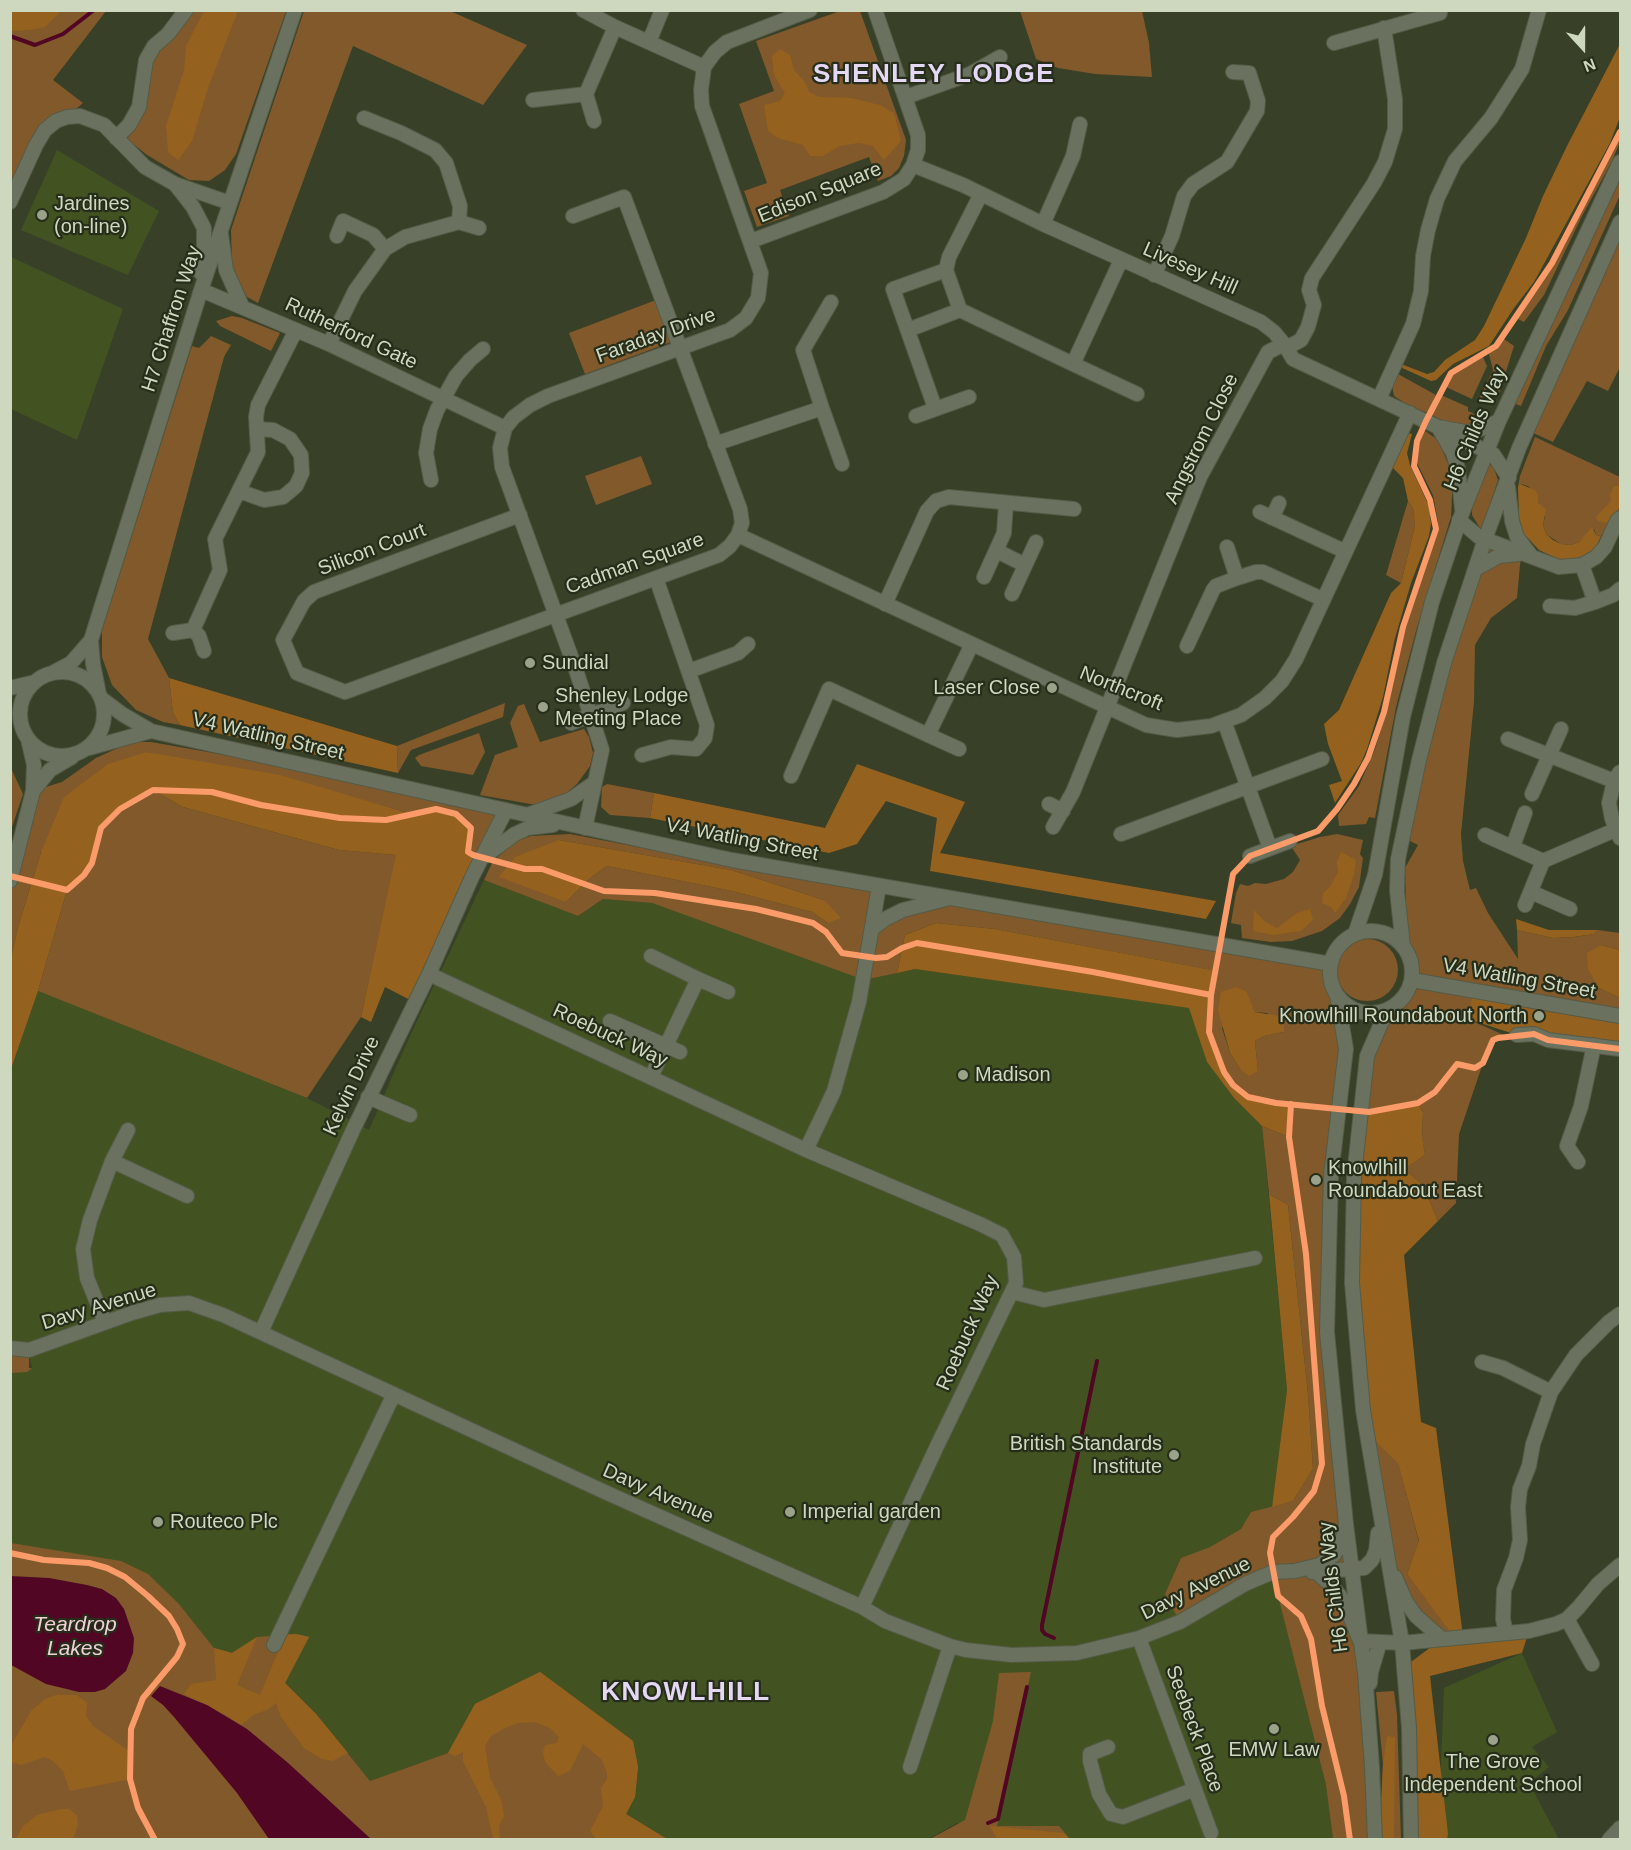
<!DOCTYPE html>
<html>
<head>
<meta charset="utf-8">
<style>
	body { margin:0 }
	#map { position:relative; width:1631px; height:1850px; overflow:hidden; background:#384028; font-family:Helvetica,sans-serif }
	canvas { display:block }
	.frame { position:absolute; inset:0; border:12px solid #ced8bf; pointer-events:none }
	.north { position:absolute; left:1553px; top:18px; width:60px; height:60px; -webkit-text-stroke:4px #262d1a; paint-order:stroke; rotate:159deg; font-size:16px; font-weight:700; line-height:24px; text-align:center; color:#ced8bf }
	.north::after { content:''; display:block; margin:auto; width:21px; height:27px; background:#ced8bf; clip-path:polygon(50% 0,100% 100%,50% 72%,0 100%) }
</style>
</head>
<body>
<div id="map">
<canvas width="1631" height="1850"></canvas>
<div class="frame"></div>
<div class="north">N</div>
</div>
<script>
const context = document.querySelector('canvas').getContext('2d');
context.lineJoin = 'round';
function fill(path, color) { context.fillStyle = color; context.fill(path, 'evenodd'); }
const poly = rows => new Path2D(rows.map(r => 'M' + r).join(''));
function stroke(path, color, width, dash) { context.strokeStyle = color; context.lineWidth = width; context.lineCap = dash ? 'butt' : 'round'; context.setLineDash(dash || []); context.stroke(path); }
function label(font, color, halo, rows, align = 'center') {
  context.font = font + ' Helvetica,sans-serif'; context.lineWidth = 4.5; context.setLineDash([]); context.textBaseline = 'middle'; context.strokeStyle = halo; context.fillStyle = color; for (const [text, x, y, turn = 0] of rows) {
    context.save(); context.translate(x, y); context.rotate((+turn || 0) * Math.PI / 180); context.textAlign = isNaN(turn) ? turn : align; if (halo) context.strokeText(text, 0, 0); context.fillText(text, 0, 0); context.restore();
  }
}
fill(poly([
	[57,150,159,211,128,275,21,230],
	[11,257,123,309,77,440,11,409],
	[484,880,578,916,603,899,652,903,864,980,915,969,1190,1008,1207,1062,1234,1098,1262,1126,1287,1390,1272,1507,1251,1512,1241,1529,1210,1547,1181,1558,1273,1572,1278,1596,1326,1785,1333,1839,1069,1840,957,1823,928,1839,667,1839,626,1814,635,1797,475,1704,448,1753,370,1781,316,1714,285,1683,308,1637,257,1637,232,1654,214,1648,179,1604,37,1549,11,1543,10,1373,32,1368,28,1350,11,1348,11,1069,38,991,307,1098,369,1130,409,1038],
	[1522,1653,1557,1732,1532,1747,1549,1767,1529,1783,1559,1839,1438,1840,1444,1688]
]), '#425321');
fill(poly([
	[11,11,106,11,53,80,83,103,67,117,56,121,11,202],
	[193,11,286,11,236,154,225,170,209,181,189,180,147,155,127,139,145,109,149,93,149,66,157,51,179,30],
	[304,11,450,11,527,45,483,105,353,46,258,303,247,297,239,287,232,265,231,230],
	[840,11,860,11,906,140,904,156,899,168,891,176,878,181,869,157,780,190,789,216,757,227,744,191,767,183,739,104,774,91,756,41],
	[1020,11,1142,11,1149,43,1152,77,1095,74,1058,68,1036,59],
	[1620,135,1620,142,1611,163,1582,216,1544,295,1524,322,1518,319,1504,339,1514,346,1498,397,1492,394,1488,403,1479,399,1493,370,1489,354,1497,346,1564,247],
	[1620,176,1620,195,1568,310,1546,346,1521,406,1510,402],
	[1620,222,1620,367,1608,391,1587,381,1553,442,1529,431],
	[656,300,671,342,585,374,569,333],
	[232,316,242,318,280,333,271,351,220,326,216,321],
	[211,336,231,345,224,357,148,639,169,678,173,713,180,725,163,722,136,710,112,685,102,657,102,630,192,346,199,348],
	[1483,357,1487,366,1472,399,1446,387,1452,374],
	[1398,374,1436,395,1428,413,1409,406,1394,396,1392,386],
	[1441,395,1468,407,1468,411,1479,416,1472,420,1474,425,1455,427,1430,414],
	[1421,428,1438,440,1453,475,1451,517,1416,631,1396,707,1375,818,1369,817,1366,824,1339,826,1338,815,1359,786,1375,749,1385,716,1403,636,1436,538,1438,522,1433,495,1417,463,1415,442],
	[1535,437,1620,477,1620,485,1614,486,1607,523,1620,507,1620,510,1601,536,1596,535,1594,529,1579,542,1571,545,1561,544,1546,534,1543,525,1545,517,1538,503,1538,495,1528,486,1521,484,1518,487,1520,476],
	[641,456,652,484,596,505,585,476],
	[1487,464,1493,466,1498,480,1483,526,1480,528,1472,515,1472,506],
	[1408,501,1413,508,1415,526,1401,583,1386,575],
	[1485,539,1521,554,1517,598,1491,618,1475,645,1474,702,1461,834,1463,861,1470,890,1476,888,1488,913,1518,959,1517,930,1553,938,1575,937,1594,934,1598,930,1620,933,1620,950,1601,945,1599,988,1620,998,1620,1016,1470,1010,1468,1019,1506,1036,1493,1040,1483,1063,1459,1134,1456,1203,1438,1221,1423,1185,1404,1169,1425,1155,1422,1137,1423,1113,1418,1103,1369,1112,1361,1106,1367,1056,1387,1010,1396,1005,1407,993,1412,980,1413,971,1409,956,1403,946,1406,907,1405,868,1418,845,1410,841,1419,760],
	[505,703,503,717,411,750,398,773,397,746],
	[524,704,540,742,584,729,589,737,593,753,590,766,577,784,565,794,536,805,480,795,495,755,518,747,510,723,518,706],
	[479,733,485,752,473,775,421,766,415,758,419,755],
	[131,742,151,742,401,786,506,810,482,858,468,852,471,828,456,814,436,809,416,815,352,797,147,752,41,852,18,927,11,958,11,881,33,791,62,782,96,758],
	[11,768,23,794,11,830],
	[607,784,654,793,650,818,610,815,601,807,602,787],
	[153,790,183,807,339,850,397,855,361,1017,307,1098,38,991,67,890,84,875,91,863,101,828,120,809],
	[570,834,664,852,879,886,872,928,951,898,1331,964,1332,983,1337,995,1346,1049,1327,1332,1353,1570,1318,1573,1332,1586,1360,1641,1375,1839,1333,1839,1326,1785,1278,1596,1273,1573,1180,1622,1165,1594,1181,1558,1210,1547,1241,1529,1251,1512,1293,1501,1313,1469,1308,1394,1288,1205,1269,1194,1262,1126,1289,1137,1291,1104,1248,1097,1233,1085,1224,1072,1209,1032,1211,995,1216,971,995,929,936,923,905,935,897,973,864,980,652,903,603,899,578,916,484,880,493,861,517,841,531,836],
	[559,840,731,870,824,900,828,923,812,912,732,891,607,866,589,879,566,902],
	[1247,993,1255,1012,1267,1013,1284,1032,1264,1036,1255,1041,1258,1071,1241,1070,1230,1053,1222,1028],
	[1337,834,1363,840,1360,854,1363,858,1359,887,1350,904,1340,918,1322,931,1292,941,1271,942,1242,938,1241,925,1231,923,1236,893,1240,884,1248,886,1255,883,1266,884,1284,879,1293,872,1300,860,1291,846,1320,837],
	'1336 970a31 31 0 1 1 62 0a31 31 0 1 1-62 0Z',
	[10,1348,29,1350,29,1368,32,1368,27,1372,11,1373],
	[1367,1434,1398,1462,1419,1542,1407,1574,1455,1637,1442,1639,1416,1616,1387,1561],
	[11,1543,121,1561,148,1574,179,1604,214,1648,232,1653,257,1637,296,1634,309,1637,285,1683,316,1714,370,1781,448,1753,475,1704,540,1672,633,1741,638,1767,635,1797,626,1814,667,1839,11,1840],
	[1031,1672,997,1826,1059,1826,1070,1839,928,1840,965,1820,993,1721,999,1673],
	[1394,1691,1397,1715,1401,1839,1379,1839,1383,1764,1376,1692]
]), '#82592a');
fill(poly([
	[10,11,61,11,45,27,29,30,11,31],
	[204,11,238,11,209,85,192,141,178,160,168,152,166,126,184,70,186,46],
	[1620,44,1620,117,1610,143,1534,282,1514,308,1489,346,1453,364,1436,380,1431,381,1400,367,1401,364,1427,374,1434,372,1445,360,1475,340,1484,326,1526,238,1543,196,1567,146],
	[780,49,790,55,794,70,805,82,809,92,820,97,851,98,880,105,894,113,901,141,884,160,873,146,859,143,840,146,823,156,810,156,803,145,778,138,768,131,764,105,780,101,785,93,774,75,772,56],
	[1408,433,1412,434,1407,453,1410,465,1429,506,1431,524,1429,536,1411,583,1395,638,1383,697,1367,749,1361,763,1335,803,1329,785,1342,781,1328,744,1324,724,1339,710,1391,593,1401,583,1415,526,1413,508,1408,501,1403,478,1391,466],
	[1520,484,1535,490,1538,495,1538,503,1546,509,1543,525,1546,534,1553,540,1561,544,1571,545,1579,542,1591,528,1593,529,1596,535,1601,536,1595,549,1582,557,1573,559,1558,559,1539,550,1524,534,1519,519,1518,487],
	[1620,485,1620,507,1607,523,1598,521,1596,517,1611,501,1610,495,1614,486],
	[169,678,397,746,398,773,180,725,173,713],
	[147,752,280,775,415,815,436,809,452,813,465,821,471,828,468,852,482,858,414,1002,385,987,371,1022,361,1017,396,855,339,850,183,807,153,790,120,809,101,828,92,863,84,875,67,890,38,991,11,1069,11,958,18,927,41,852,64,797,108,764],
	[857,764,965,802,940,853,1216,901,1206,919,930,871,937,818,886,801,857,844,829,853,650,818,654,793,825,828],
	[559,840,731,870,824,900,841,918,828,923,812,912,732,891,607,866,589,879,566,902,499,877,515,857],
	[1341,852,1356,860,1354,874,1346,898,1335,913,1331,907,1322,903,1323,893,1330,887,1338,872,1337,862],
	[1310,909,1313,920,1301,931,1273,935,1253,931,1254,910,1264,921,1277,928,1297,913],
	[1516,919,1549,930,1598,930,1594,934,1574,937,1553,938,1517,930],
	[936,923,995,929,1217,971,1211,995,1209,1032,1224,1072,1233,1085,1248,1097,1291,1104,1289,1137,1262,1126,1234,1098,1207,1062,1189,1008,915,969,897,973,905,935],
	[1601,945,1620,950,1620,998,1599,988,1588,969,1587,953],
	[1236,987,1247,992,1255,1012,1284,1017,1284,1032,1264,1036,1255,1041,1258,1071,1249,1076,1241,1070,1230,1053,1218,1010,1221,992],
	[1473,991,1620,1016,1620,1049,1517,1035,1468,1019],
	[1418,1103,1423,1113,1422,1136,1425,1155,1404,1169,1423,1185,1438,1221,1404,1255,1421,1422,1436,1428,1463,1636,1529,1631,1522,1653,1430,1676,1448,1834,1447,1839,1411,1839,1404,1667,1442,1639,1454,1637,1407,1574,1419,1541,1398,1463,1367,1434,1352,1283,1359,1125,1369,1112],
	[1269,1194,1288,1205,1308,1394,1313,1469,1293,1501,1272,1507,1287,1390],
	[296,1634,309,1637,285,1683,316,1714,348,1753,332,1761,322,1759,304,1748,281,1717,276,1703,267,1710,255,1714,241,1725,226,1715,184,1694,191,1684,216,1680,214,1648,232,1653,257,1637,237,1685,260,1695,280,1647,278,1635],
	[540,1672,633,1741,638,1767,635,1797,626,1814,667,1839,596,1839,590,1831,603,1806,601,1788,607,1779,607,1773,602,1760,583,1744,570,1771,558,1776,545,1762,543,1752,545,1745,557,1743,559,1737,550,1728,535,1722,518,1723,505,1728,491,1736,485,1746,490,1778,501,1799,504,1816,499,1826,500,1839,493,1839,486,1807,463,1761,463,1752,455,1756,448,1753,475,1704],
	[56,1695,77,1695,87,1703,86,1716,93,1726,129,1751,130,1779,70,1791,63,1771,53,1761,45,1757,21,1765,11,1762,11,1746,31,1711,45,1699],
	[1387,1736,1395,1737,1394,1839,1380,1840,1383,1764],
	[61,1809,69,1809,77,1815,78,1825,73,1839,16,1839,23,1826,37,1815],
	[990,1826,1064,1833,1069,1839,997,1839]
]), '#95611e');
fill(poly([
	[10,1576,49,1578,87,1585,102,1589,116,1598,124,1609,134,1638,133,1653,126,1671,105,1689,95,1692,79,1692,46,1684,11,1665],
	[160,1686,207,1705,247,1729,287,1762,371,1839,269,1839,237,1793,174,1717,163,1705,151,1696]
]), '#510623');
stroke(poly([
	[10,36,35,45,63,34,94,10],
	[1054,1638,1045,1634,1042,1630,1042,1625,1097,1361],
	[988,1823,998,1819,1027,1687]
]), '#510623', 4);
const minor = poly([
	[583,10,615,27,704,67],
	[649,42,662,10],
	[1334,43,1440,13],
	[586,94,594,121],
	[906,97,970,74,1000,57],
	[533,100,586,94,615,27],
	[116,138,129,125,139,107,146,60,154,46,168,34,186,10],
	[913,165,963,185,1043,224,1261,322,1274,332,1284,344,1293,359,1438,427,1465,432,1476,431,1499,421],
	[175,184,193,207,204,228,204,248,200,272],
	[981,194,949,257,946,270,960,310,1073,364,1121,260],
	[10,202,36,145,45,130,56,121,67,117,80,116,104,125,145,167,175,184,230,203],
	[459,222,479,228],
	[1043,224,1073,156,1080,124],
	[221,234,226,270,242,306],
	[337,236,343,221,373,235,385,249],
	[751,241,883,192,904,179,913,165,918,150,918,135,875,10],
	[1154,275,1172,236,1184,196,1193,184,1227,162,1257,111,1258,101,1249,73,1233,72],
	[201,290,329,344,505,428],
	[908,330,960,310],
	[329,344,355,291,385,249,405,237,459,222,460,206,446,163,435,150,401,133,364,118],
	[1286,348,1301,340,1308,327,1314,305,1309,290,1312,278,1374,183,1385,162,1395,129,1395,99,1384,28],
	[1073,364,1137,394],
	[1379,399,1413,324,1421,291,1423,256,1428,230,1437,199,1455,161,1491,118,1522,69,1539,10],
	[822,408,842,464],
	[935,408,893,289,946,270],
	[916,416,969,397],
	[1438,427,1453,453,1458,469,1462,509],
	[1452,432,1460,439,1493,454,1509,478],
	[715,444,822,408,803,350,831,302],
	[431,480,426,453,430,429,437,410,456,376,470,360,483,349],
	[1508,487,1512,521,1517,537,1532,557],
	[239,491,264,500,283,497,296,486,302,473,301,455,290,439,273,430,258,429],
	[1260,512,1344,551],
	[520,515,314,592,304,601,283,640,297,673,345,692,719,555,730,546,738,535,742,523,740,509,624,197,573,216],
	[1272,518,1279,503],
	[1459,520,1479,537,1559,567,1582,565,1596,557,1605,547,1617,521,1620,518],
	[738,535,1146,725,1177,730,1211,726,1241,715,1265,698,1282,681,1296,659,1410,413],
	[1227,547,1237,578],
	[997,551,1025,565],
	[1582,565,1595,602],
	[1475,569,1499,556,1519,554],
	[984,577,1004,533,1006,503],
	[1012,594,1036,542],
	[885,604,927,511,936,501,949,497,1074,509],
	[1550,606,1575,608,1595,602,1613,595,1620,589],
	[193,630,199,636,204,651],
	[173,633,193,630,220,570,215,539,258,452,256,417,258,405,296,330],
	[1187,646,1213,590,1216,586,1237,578,1256,572,1263,572,1322,599],
	[689,671,738,653,748,644],
	[54,672,71,663,91,640],
	'20 714a42 42 0 1 1 84 0a42 42 0 1 1-84 0Z',
	[10,688,35,682],
	[99,694,93,664,91,640,201,290,295,10],
	[102,699,122,714,151,731,564,823,732,860,1331,964],
	[1224,721,1270,848],
	[571,723,623,703],
	[928,735,959,749],
	[1508,739,1614,781],
	[89,748,151,731],
	[642,755,671,747,696,749,705,738,707,725,656,578],
	[1620,772,1614,781,1609,803,1612,819,1620,838],
	[791,776,829,689,928,735,972,644],
	[33,791,50,770,72,757],
	[1532,794,1561,729],
	[1049,804,1063,811],
	[527,815,571,799,594,783],
	[1053,827,1073,792,1200,477,1268,352,1284,344],
	[585,828,602,750,576,670,502,467,500,448,505,428,514,417,530,405,548,396,730,330,746,318,758,298,761,273,702,106,701,90,704,67,715,52,727,42,810,10],
	[1121,834,1322,759],
	[1485,835,1543,861],
	[1513,846,1525,813],
	[485,856,515,834,528,828,553,825],
	[1250,856,1290,841],
	[10,881,33,791,34,765,28,739],
	[1531,892,1570,909],
	[1525,905,1543,861,1615,830],
	[872,929,885,919,903,910,946,899],
	'1330 972a41 41 0 1 1 82 0a41 41 0 1 1-82 0Z',
	[1355,934,1375,875,1403,717,1432,602,1461,516,1499,421,1620,162],
	[1403,946,1397,891,1398,859,1419,760,1444,663,1485,539,1519,448,1620,222],
	[651,956,698,979],
	[429,974,806,1150,980,1224,1002,1235,1014,1257,1016,1283,937,1446,862,1607],
	[1412,980,1620,1016],
	[1337,995,1346,1049,1331,1175,1327,1332,1346,1524,1365,1673,1372,1767,1375,1840],
	[1387,1010,1367,1056,1354,1176,1352,1283,1363,1410,1402,1643,1409,1728,1411,1840],
	[610,1021,680,1052],
	[1517,1035,1534,1034,1548,1040,1620,1049],
	[651,1077,698,979,728,992],
	[368,1097,410,1115],
	[1567,1146,1581,1106,1594,1045],
	[1567,1146,1578,1162],
	[806,1150,834,1091,859,1002,879,886],
	[112,1161,187,1196],
	[1012,1292,1044,1300,1255,1258],
	[105,1322,87,1278,83,1249,90,1220,112,1161,128,1130],
	[261,1332,353,1130,429,974,472,877,506,810],
	[10,1348,29,1350,132,1313,160,1305,189,1303,223,1315,607,1493,862,1607,885,1621,950,1646,966,1650,1012,1655,1077,1653,1139,1638,1180,1622,1245,1584,1273,1572,1295,1571,1319,1565,1334,1555,1342,1541,1346,1524],
	[1482,1362,1503,1368,1551,1392],
	[1312,1572,1364,1568,1372,1560,1376,1551,1378,1533],
	[1317,1573,1332,1586,1344,1601,1360,1641,1402,1643,1529,1631,1556,1624,1567,1619,1578,1608,1598,1584,1620,1565],
	[1395,1577,1406,1602,1416,1616,1442,1639],
	[1567,1619,1592,1664],
	[1506,1633,1503,1619,1504,1590,1516,1558,1520,1540,1518,1507,1520,1489,1529,1466,1533,1444,1551,1392,1576,1355,1609,1322,1620,1314],
	[1139,1638,1211,1833],
	[274,1645,394,1394],
	[1370,1683,1371,1672,1380,1642],
	[1108,1747,1090,1754,1090,1761,1099,1794,1111,1814,1123,1817,1195,1789],
	[910,1767,950,1646],
	[1609,1840,1620,1828]
]);
stroke(minor, '#545b46', 16);
stroke(minor, '#6b715f', 14);
stroke(poly([
	[1620,132,1552,263,1519,312,1496,346,1451,373,1426,421,1417,441,1414,466,1430,500,1436,529,1403,627,1384,712,1368,758,1354,784,1337,809,1318,831,1250,856,1233,874,1211,995,1209,1032,1224,1072,1233,1085,1248,1097,1276,1103,1369,1112,1418,1103,1435,1092,1457,1064,1475,1068,1483,1063,1493,1040,1498,1038,1534,1034,1548,1040,1620,1049],
	[10,876,67,890,84,875,92,863,101,828,120,809,153,790,212,792,261,805,340,818,386,820,436,809,456,814,471,828,468,852,473,855,525,869,542,869,604,891,655,893,756,909,797,919,813,923,826,932,842,953,876,958,887,957,902,948,917,943,1093,972,1211,995],
	[1291,1104,1289,1137,1306,1254,1322,1464,1314,1491,1293,1517,1273,1537,1270,1553,1278,1596,1301,1616,1311,1639,1322,1706,1344,1796,1350,1840],
	[10,1553,44,1560,89,1563,107,1568,125,1577,148,1596,169,1616,177,1629,183,1644,177,1657,143,1698,131,1729,130,1779,138,1808,155,1840]
]), '#fa9b69', 6);
for (const [x, y, r, color] of [
	[42,215,6,"#9aa38a"],
	[530,663,6,"#9aa38a"],
	[1052,688,6,"#9aa38a"],
	[543,707,6,"#9aa38a"],
	[1539,1016,6,"#9aa38a"],
	[963,1075,6,"#9aa38a"],
	[1316,1180,6,"#9aa38a"],
	[1174,1455,6,"#9aa38a"],
	[790,1512,6,"#9aa38a"],
	[158,1522,6,"#9aa38a"],
	[1274,1729,6,"#9aa38a"],
	[1493,1740,6,"#9aa38a"]
]) { const dot = new Path2D(); dot.arc(x, y, r, 0, 2 * Math.PI); context.fillStyle = color; context.fill(dot); stroke(dot, '#262d1a', 2); }
label('20px', '#ced8bf', '#262d1a', [
	["Edison Square",820,193,-22],
	["Livesey Hill",1190,269,24],
	["H7 Chaffron Way",172,319,-72],
	["Rutherford Gate",351,334,25],
	["Faraday Drive",656,336,-20],
	["H6 Childs Way",1476,429,-67],
	["Angstrom Close",1202,439,-64],
	["Silicon Court",372,550,-21],
	["Cadman Square",635,564,-20],
	["Northcroft",1121,689,22],
	["V4 Watling Street",268,737,13],
	["V4 Watling Street",742,840,11],
	["V4 Watling Street",1519,979,10],
	["Roebuck Way",610,1036,25],
	["Kelvin Drive",352,1086,-65],
	["Davy Avenue",99,1307,-17],
	["Roebuck Way",968,1333,-66],
	["Davy Avenue",658,1494,24],
	["H6 Childs Way",1334,1587,-97],
	["Davy Avenue",1196,1589,-26],
	["Seebeck Place",1194,1729,70]
]);
label('20px', '#ced8bf', '#262d1a', [
	["Jardines",54,204],
	["(on-line)",54,227],
	["Sundial",542,663],
	["Laser Close",1040,688,"right"],
	["Shenley Lodge",555,696],
	["Meeting Place",555,719],
	["Knowlhill Roundabout North",1527,1016,"right"],
	["Madison",975,1075],
	["Knowlhill",1328,1168],
	["Roundabout East",1328,1191],
	["British Standards",1162,1444,"right"],
	["Institute",1162,1467,"right"],
	["Imperial garden",802,1512],
	["Routeco Plc",170,1522],
	["EMW Law",1274,1750,"center"],
	["The Grove",1493,1762,"center"],
	["Independent School",1493,1785,"center"]
], 'left');
label('italic 21px', '#eed0d6', '#262d1a', [
	["Teardrop",75,1625],
	["Lakes",75,1649]
]);
context.letterSpacing = '1.5px';
label('bold 26px', '#e4d8f4', '#262d1a', [
	["SHENLEY LODGE",934,75],
	["KNOWLHILL",686,1693]
]);
context.letterSpacing = '0px';
</script>
</body>
</html>
